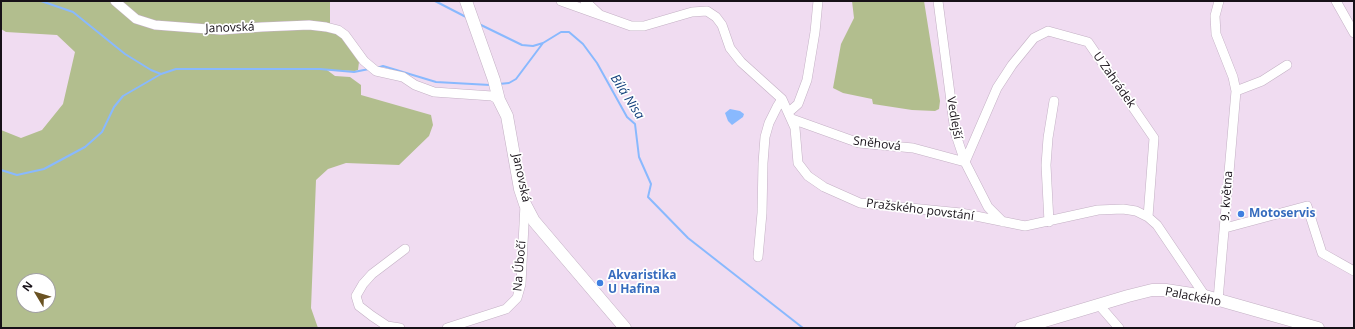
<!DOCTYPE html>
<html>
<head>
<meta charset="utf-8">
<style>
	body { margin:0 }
	#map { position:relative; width:1355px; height:329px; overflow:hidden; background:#f0dcf1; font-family:"Open Sans",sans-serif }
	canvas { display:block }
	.frame { position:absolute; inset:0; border:2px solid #171118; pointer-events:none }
	.north { position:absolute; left:16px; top:273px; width:40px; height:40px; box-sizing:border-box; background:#fff; border:1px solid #a2a0a3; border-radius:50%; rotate:308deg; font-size:11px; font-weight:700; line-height:16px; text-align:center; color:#171118 }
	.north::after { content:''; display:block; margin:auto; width:14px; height:18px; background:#6a5222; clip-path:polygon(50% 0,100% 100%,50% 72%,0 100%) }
</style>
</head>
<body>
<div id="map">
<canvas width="1355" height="329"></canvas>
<div class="frame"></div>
<div class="north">N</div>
</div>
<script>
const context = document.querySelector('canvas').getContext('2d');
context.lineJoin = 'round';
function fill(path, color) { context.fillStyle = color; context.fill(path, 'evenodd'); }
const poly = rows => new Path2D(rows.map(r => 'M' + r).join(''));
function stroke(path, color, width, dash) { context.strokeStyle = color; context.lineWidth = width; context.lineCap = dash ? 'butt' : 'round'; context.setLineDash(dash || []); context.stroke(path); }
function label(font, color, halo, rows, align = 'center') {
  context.font = font + ' "Open Sans",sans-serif'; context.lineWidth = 3.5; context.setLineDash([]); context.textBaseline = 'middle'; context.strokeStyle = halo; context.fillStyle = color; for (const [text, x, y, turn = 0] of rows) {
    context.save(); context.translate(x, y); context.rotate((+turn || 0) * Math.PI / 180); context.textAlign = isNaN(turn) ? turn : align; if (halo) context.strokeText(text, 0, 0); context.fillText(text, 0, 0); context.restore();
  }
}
fill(poly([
	[1,1,330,1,330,32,336,33,345,39,359,62,358,70,355,71,327,70,335,76,350,77,361,85,361,95,431,115,433,125,429,136,399,165,346,163,328,169,316,180,311,308,318,328,1,328,1,130,21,138,42,130,63,104,75,52,57,35,6,32,1,29],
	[24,281,48,281,48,305,24,305],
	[852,1,924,1,940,101,939,109,935,111,912,110,873,104,872,99,843,93,833,88,841,44,854,18]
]), '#b2be8e');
fill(poly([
	[730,109,740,111,744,114,743,117,732,125,728,121,725,113]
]), '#89b9fe');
stroke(poly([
	[41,1,73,12,125,54,151,70,161,74],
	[435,1,466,17],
	[479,24,522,45,533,46,543,43,561,32,569,32,583,44,597,63,627,117,635,124,639,157,651,184,648,197,688,238,803,328],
	[377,68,383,66,436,82,490,85],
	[499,84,509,83,516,79,543,43],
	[1,170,17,175,44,169,85,147,102,132,114,107,123,96,161,74,176,69,320,69,354,72,369,69]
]), '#89b9fe', 2);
const street = poly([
	[115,1,136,19,155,25,221,30,262,27,309,25,326,27,338,30,345,35,364,61,376,71,403,77,415,85,434,92,492,96,499,100],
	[561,1,631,26,644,26,692,12,707,11,716,17,722,25,730,48,741,62,782,99,795,128,798,163,808,176,824,187,860,203,961,213,1025,226,1098,210,1123,209,1136,211,1148,217,1157,225,1205,296],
	[585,1,599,14],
	[938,1,955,132,965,162,988,207,1003,222],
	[1336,1,1354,33],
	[1236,91,1262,81,1287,65],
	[789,112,798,104,807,80,815,32,818,1],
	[792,119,859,143,913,148,965,162,997,88,1012,65,1034,38,1048,31,1088,42,1154,138,1148,217],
	[1049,222,1046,165,1048,138,1054,101],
	[1225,228,1307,206,1322,253,1354,271],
	[758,257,762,213,763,163,765,137,769,123,777,107,782,99],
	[1218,300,1236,91,1233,77,1216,34,1215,16,1219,1],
	[1099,305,1119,328],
	[400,328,387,326,372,316,359,306,356,296,363,284,372,274,405,249],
	[447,328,506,309,517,298,521,284,525,204]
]);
const secondary = poly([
	[466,1,494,80,499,100,507,116,520,189,525,204,534,221,625,328],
	[1021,328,1128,296,1152,290,1166,290,1205,296,1318,328]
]);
stroke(street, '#c3b0c4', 10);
stroke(secondary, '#c3b0c4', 13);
stroke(street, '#fff', 9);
stroke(secondary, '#fff', 12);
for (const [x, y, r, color] of [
	[1241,214,4,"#3f7fe0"],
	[600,283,4,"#3f7fe0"]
]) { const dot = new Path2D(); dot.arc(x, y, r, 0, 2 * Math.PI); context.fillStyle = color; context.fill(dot); stroke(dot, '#fff', 1.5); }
label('12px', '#171118', '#fff', [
	["Janovská",230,28,-2],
	["U Zahrádek",1114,80,55],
	["Vedlejší",954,118,80],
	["Sněhová",877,144,7],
	["Janovská",521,178,78],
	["9. května",1227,196,-86],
	["Pražského povstání",920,210,7],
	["Na Úbočí",520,266,-85],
	["Palackého",1193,297,11]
]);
label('bold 12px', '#366cbe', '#fff', [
	["Motoservis",1249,214],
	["Akvaristika",608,276],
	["U Hafina",608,290]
], 'left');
label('italic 13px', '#113f7b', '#fff', [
	["Bílá Nisa",627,97,57]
]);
</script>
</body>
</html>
